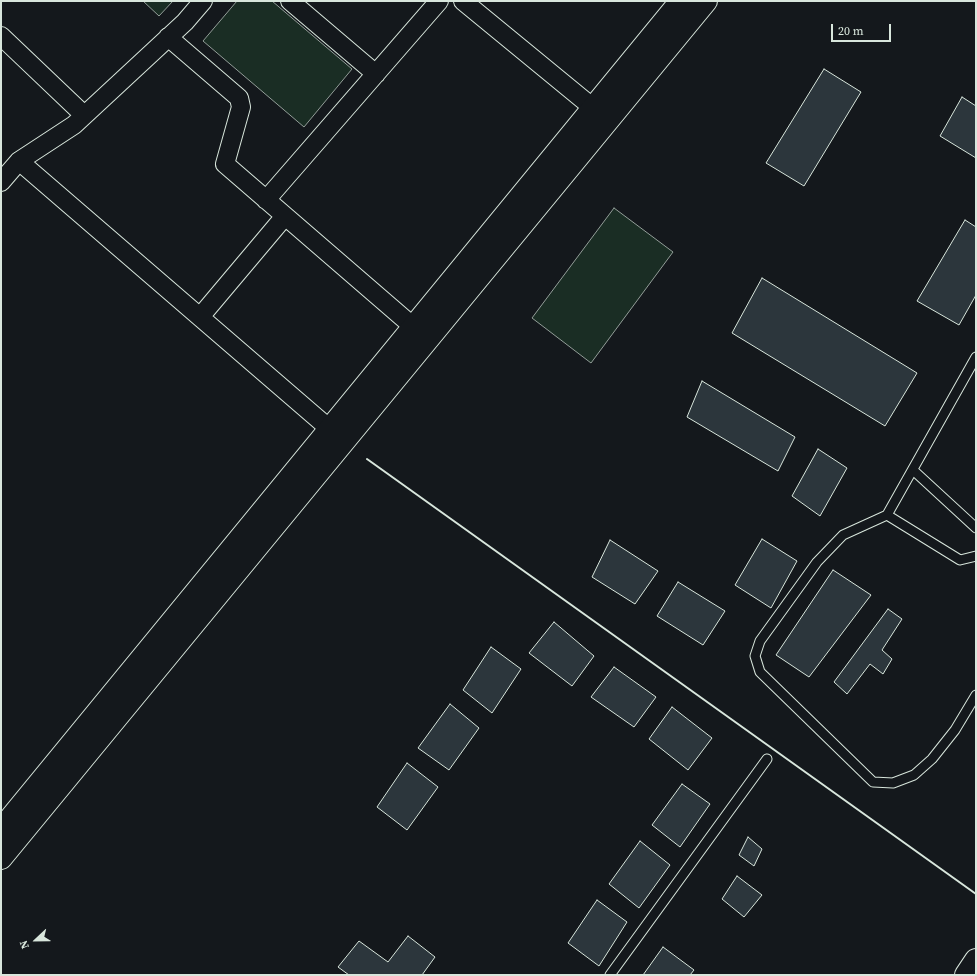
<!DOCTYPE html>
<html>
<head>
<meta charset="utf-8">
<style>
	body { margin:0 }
	#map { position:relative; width:977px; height:976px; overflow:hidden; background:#14181c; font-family:"Source Serif 4",serif }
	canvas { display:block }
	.frame { position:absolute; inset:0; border:2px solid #d8e6dc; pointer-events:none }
	.north { position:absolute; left:16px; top:920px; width:40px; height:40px; -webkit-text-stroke:3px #14181c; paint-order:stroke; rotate:248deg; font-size:11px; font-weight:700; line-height:16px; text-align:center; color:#d8e6dc }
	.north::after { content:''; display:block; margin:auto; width:14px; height:18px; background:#d8e6dc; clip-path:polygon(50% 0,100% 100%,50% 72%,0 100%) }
	.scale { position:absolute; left:831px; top:24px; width:60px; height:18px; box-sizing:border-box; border:2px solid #d8e6dc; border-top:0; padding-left:5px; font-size:12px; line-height:14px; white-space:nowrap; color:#d8e6dc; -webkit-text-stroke:3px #14181c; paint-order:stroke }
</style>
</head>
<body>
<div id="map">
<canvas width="977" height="976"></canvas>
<div class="frame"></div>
<div class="north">N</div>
<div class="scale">20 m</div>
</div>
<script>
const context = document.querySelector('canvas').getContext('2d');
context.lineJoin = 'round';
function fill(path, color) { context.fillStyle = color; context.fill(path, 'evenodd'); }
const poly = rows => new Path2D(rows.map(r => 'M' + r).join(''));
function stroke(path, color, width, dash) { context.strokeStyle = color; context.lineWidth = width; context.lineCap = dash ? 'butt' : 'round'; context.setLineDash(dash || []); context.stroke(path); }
const green = poly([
	[143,1,173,1,159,16,143,1],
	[237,1,272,1,352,69,304,127,203,41,237,1],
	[614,208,673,252,591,363,532,318,614,208]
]);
fill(green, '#1a2d24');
stroke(green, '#939e99', 1);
const building = poly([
	[824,69,861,92,804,186,766,163,824,69],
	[962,97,976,106,976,158,940,136,962,97],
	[965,220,976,227,976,295,959,325,917,301,965,220],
	[762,278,917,373,885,426,732,333,762,278],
	[702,381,795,437,778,471,687,417,702,381],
	[818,449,847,468,820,516,792,496,818,449],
	[762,539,797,561,771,608,735,585,762,539],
	[610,540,658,571,635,604,592,577,610,540],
	[833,570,871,595,809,677,776,655,833,570],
	[678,582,725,611,703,645,657,616,678,582],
	[888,609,902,619,882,650,892,659,883,674,870,664,847,694,834,682,888,609],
	[554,622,594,656,572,686,529,653,554,622],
	[491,647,521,669,492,713,463,690,491,647],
	[614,667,656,697,634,727,591,697,614,667],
	[450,704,479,728,449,770,418,748,450,704],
	[672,707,712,738,688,770,649,739,672,707],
	[407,763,438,787,407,830,377,807,407,763],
	[682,784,710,804,680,847,652,825,682,784],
	[748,837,762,849,754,866,739,855,748,837],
	[640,841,670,865,639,908,609,884,640,841],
	[737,876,762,895,744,917,722,899,737,876],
	[597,900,627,922,599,966,568,943,597,900],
	[408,936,435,957,422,975,349,975,338,967,359,941,388,962,408,936],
	[663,947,694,970,690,975,643,975,663,947]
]);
fill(building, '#2c363c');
stroke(building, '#d8e6dc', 1);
const lane = poly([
	[976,357,887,515,843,535,817,562,760,641,755,656,760,672,873,782,893,783,914,775,932,759,955,730,976,695],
	[913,470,976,528],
	[887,515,960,560,976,556],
	[610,975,767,759]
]);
const street = poly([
	[290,1,376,74],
	[463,1,603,116],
	[1,36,84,115],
	[168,37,239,98,241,107,225,164,424,336],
	[19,161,339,437],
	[1,182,19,161,74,125,185,22,203,1],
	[266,200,439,1],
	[200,317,285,216]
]);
const secondary = poly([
	[1,830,681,1],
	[1,858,706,1],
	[966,975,976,960]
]);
stroke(lane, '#d8e6dc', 11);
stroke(street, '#d8e6dc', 20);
stroke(secondary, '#d8e6dc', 24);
stroke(lane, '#14181c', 9);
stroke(street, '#14181c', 18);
stroke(secondary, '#14181c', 22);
stroke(poly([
	[367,459,976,894]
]), '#d8e6dc', 2);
</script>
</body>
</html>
